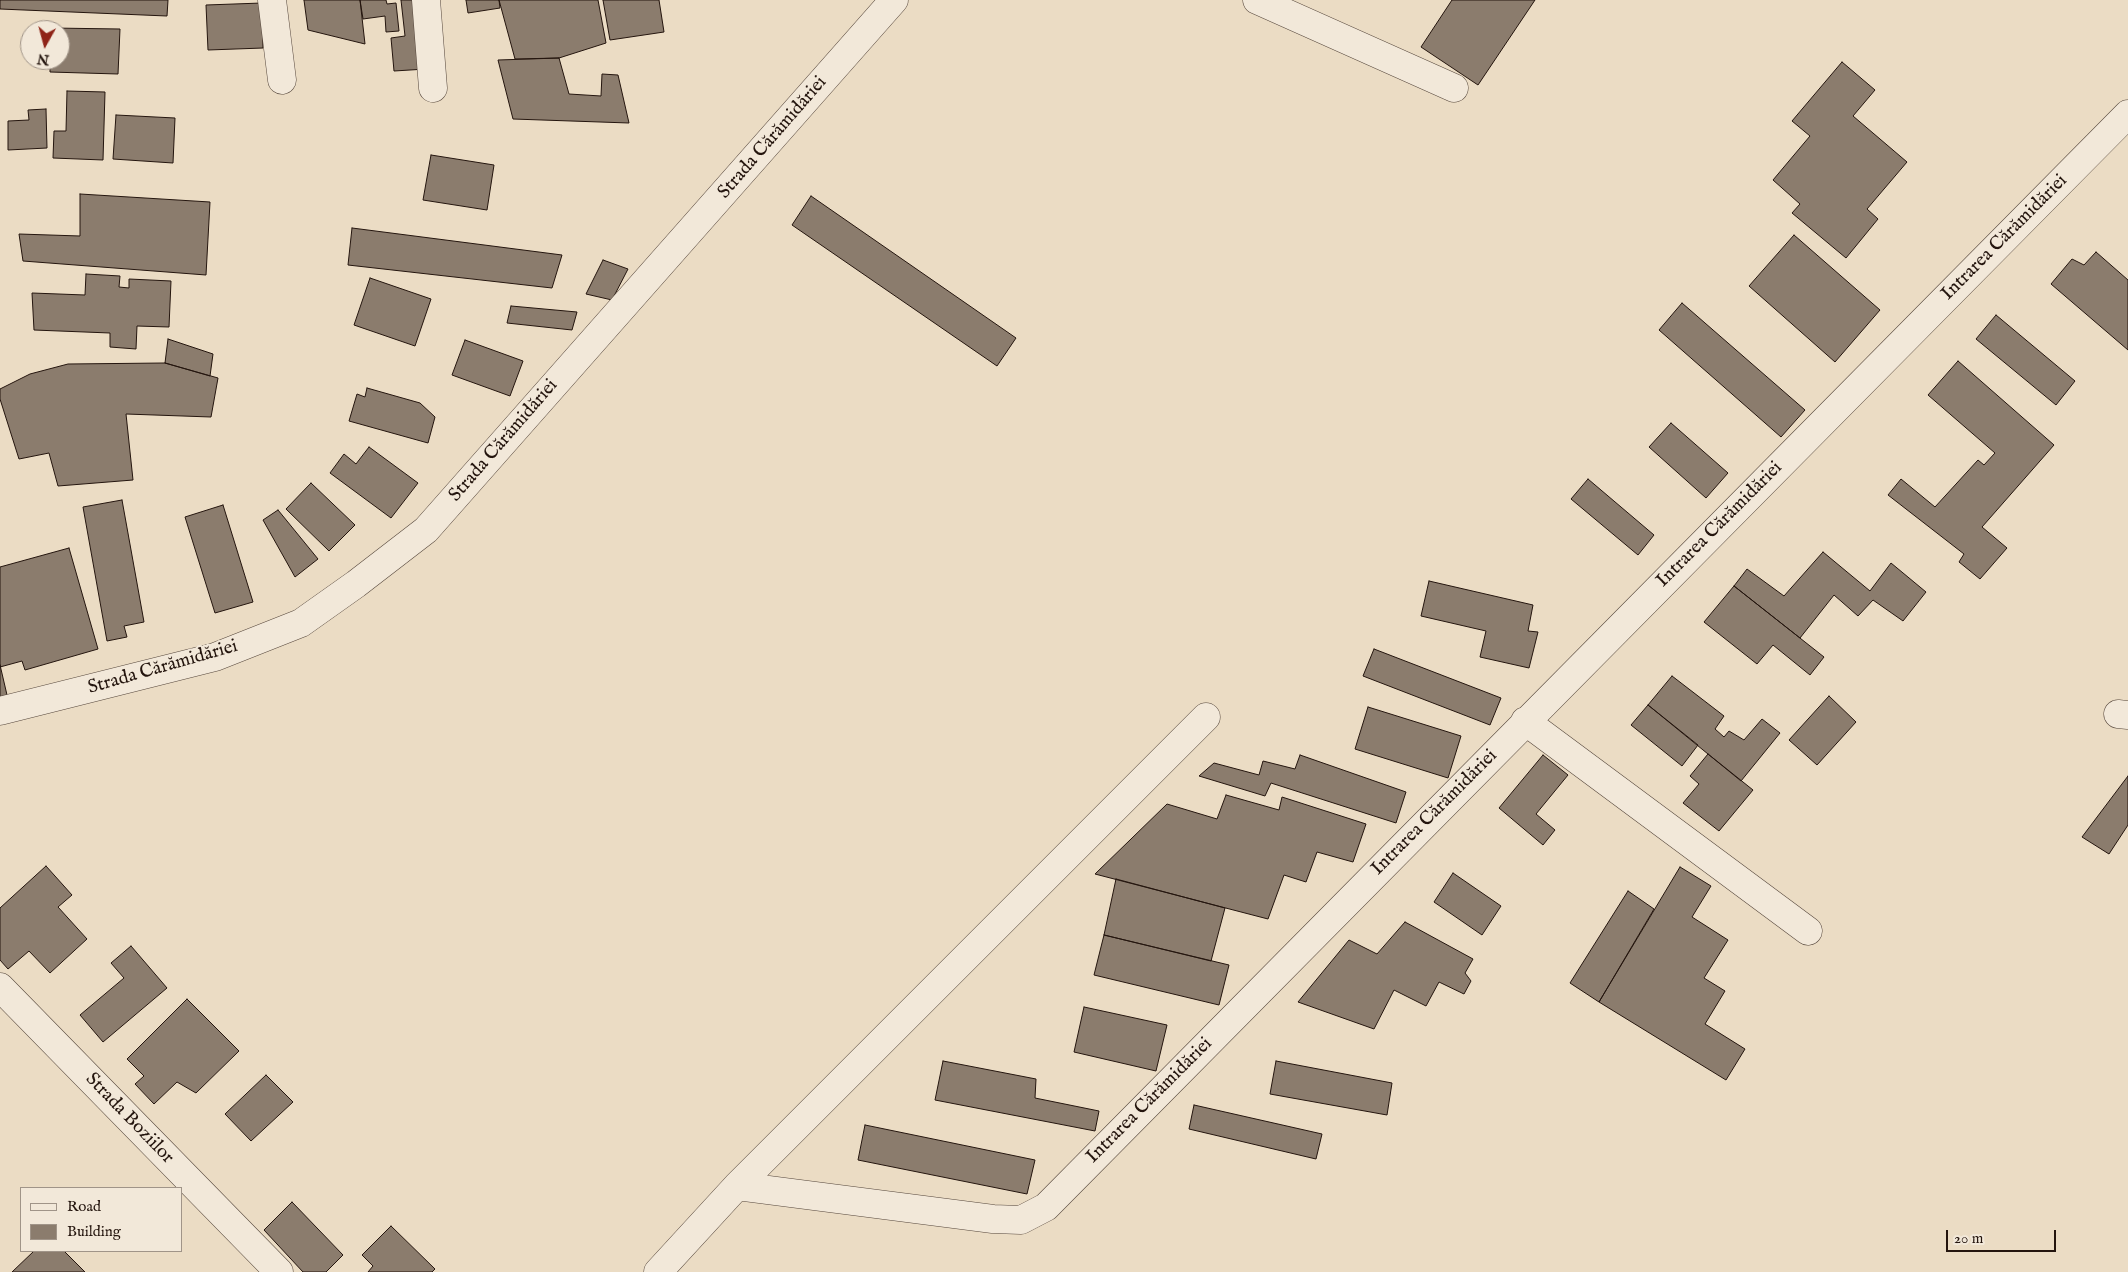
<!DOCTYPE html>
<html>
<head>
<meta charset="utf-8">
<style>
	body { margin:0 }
	#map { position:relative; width:2128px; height:1272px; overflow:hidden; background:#ebdcc4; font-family:"IM FELL English",serif }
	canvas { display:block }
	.legend { position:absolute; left:20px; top:1187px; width:162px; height:65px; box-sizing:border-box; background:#f2e8d9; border:1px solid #a09488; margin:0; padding:6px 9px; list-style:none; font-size:15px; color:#24150e }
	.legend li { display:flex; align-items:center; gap:10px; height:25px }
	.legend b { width:25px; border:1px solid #a09488 }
	.north { position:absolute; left:20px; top:20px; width:50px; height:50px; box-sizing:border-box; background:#f2e8d9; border:1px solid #a09488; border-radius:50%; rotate:187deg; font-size:14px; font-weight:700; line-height:20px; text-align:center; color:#24150e }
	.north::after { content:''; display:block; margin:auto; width:18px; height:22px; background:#8f2418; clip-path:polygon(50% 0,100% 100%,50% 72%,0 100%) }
	.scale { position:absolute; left:1946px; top:1230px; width:110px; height:22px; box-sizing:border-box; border:2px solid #24150e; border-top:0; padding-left:6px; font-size:15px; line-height:18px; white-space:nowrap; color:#24150e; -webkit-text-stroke:4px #f2e8d9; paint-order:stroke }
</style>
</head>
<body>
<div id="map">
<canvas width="2128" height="1272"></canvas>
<ul class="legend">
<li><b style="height:6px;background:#f2e8d9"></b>Road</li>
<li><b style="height:14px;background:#8b7c6d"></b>Building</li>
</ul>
<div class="north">N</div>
<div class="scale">20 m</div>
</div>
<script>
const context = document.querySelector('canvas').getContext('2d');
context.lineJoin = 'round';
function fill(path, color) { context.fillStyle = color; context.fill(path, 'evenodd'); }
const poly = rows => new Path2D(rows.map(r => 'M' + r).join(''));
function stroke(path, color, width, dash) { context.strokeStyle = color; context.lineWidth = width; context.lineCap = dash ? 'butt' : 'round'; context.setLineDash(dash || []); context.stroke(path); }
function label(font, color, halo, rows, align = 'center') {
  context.font = font + ' "IM FELL English",serif'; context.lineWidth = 4; context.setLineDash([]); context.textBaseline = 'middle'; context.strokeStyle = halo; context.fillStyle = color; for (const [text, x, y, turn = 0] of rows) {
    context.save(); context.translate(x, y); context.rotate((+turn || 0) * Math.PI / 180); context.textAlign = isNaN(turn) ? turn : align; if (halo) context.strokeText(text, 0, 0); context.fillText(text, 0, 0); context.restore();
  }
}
const building = poly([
	[0,0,168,0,167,16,0,9,0,0],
	[304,0,360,0,365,44,308,30,304,0],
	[360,0,386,0,387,4,396,3,399,31,386,32,385,16,363,19,360,0],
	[401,0,418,0,426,69,394,71,391,38,405,36,401,0],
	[466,0,499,0,500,8,468,13,466,0],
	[499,0,598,0,606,43,559,58,515,59,499,0],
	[603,0,659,0,664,32,610,40,603,0],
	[1452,0,1535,0,1478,85,1421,47,1452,0],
	[262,3,263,48,208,50,206,5,262,3],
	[51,28,120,29,118,74,50,72,50,60,60,60,60,30,51,30,51,28],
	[559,58,569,94,601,96,602,74,618,75,629,123,513,119,498,60,559,58],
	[1842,62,1875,90,1853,116,1907,162,1867,209,1878,219,1846,258,1792,213,1800,204,1773,180,1810,136,1792,121,1842,62],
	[67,91,105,92,103,160,53,158,54,131,66,131,67,91],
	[46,109,47,148,8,150,8,121,29,120,28,110,46,109],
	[116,115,175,118,173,163,113,159,116,115],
	[431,155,494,165,487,210,423,200,431,155],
	[80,194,210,202,206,275,23,261,19,234,80,236,80,194],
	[811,196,1016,338,997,366,792,225,811,196],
	[352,228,562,255,552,288,348,265,352,228],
	[1794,235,1880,310,1835,362,1749,286,1794,235],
	[2096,252,2128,280,2128,350,2051,284,2072,259,2084,265,2096,252],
	[603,260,628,269,612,300,586,294,603,260],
	[86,274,120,276,119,287,129,288,129,279,171,281,169,327,137,326,136,349,110,347,110,333,34,330,32,293,85,295,86,274],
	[370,278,431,299,415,346,354,325,370,278],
	[1682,303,1805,410,1781,437,1659,330,1682,303],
	[511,306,577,312,572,330,507,323,511,306],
	[1996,315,2075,381,2056,405,1976,339,1996,315],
	[168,339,213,354,210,376,165,363,168,339],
	[465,340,523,361,510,396,452,375,465,340],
	[1958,361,2054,445,1982,527,2007,548,1980,579,1959,562,1964,554,1888,495,1901,479,1935,507,1978,460,1984,465,1995,453,1928,395,1958,361],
	[165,363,218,378,211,417,126,414,133,480,58,486,49,453,19,459,0,399,0,389,30,374,68,364,165,363],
	[367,388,420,403,435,417,428,443,349,421,357,394,365,397,367,388],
	[1671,423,1728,473,1706,498,1649,447,1671,423],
	[369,447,418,483,391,518,330,473,344,454,356,464,369,447],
	[1588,479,1654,535,1638,555,1571,499,1588,479],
	[311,483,355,525,329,551,286,509,311,483],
	[122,500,144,622,124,626,127,637,107,641,83,507,122,500],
	[223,505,253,602,215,613,185,517,223,505],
	[278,510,318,559,295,577,263,520,278,510],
	[69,548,98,649,25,670,22,661,0,667,0,567,69,548],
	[1823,552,1870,591,1891,563,1926,592,1903,621,1873,600,1858,616,1834,595,1800,638,1734,586,1747,569,1784,596,1823,552],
	[1429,581,1533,605,1528,631,1538,632,1529,668,1480,657,1486,631,1421,616,1429,581],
	[1734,586,1824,657,1810,675,1773,645,1757,664,1704,622,1734,586],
	[1374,649,1501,698,1490,725,1363,676,1374,649],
	[0,665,7,695,0,697,0,665],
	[1672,676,1724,716,1715,729,1724,737,1729,731,1744,740,1762,719,1780,733,1741,781,1648,705,1672,676],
	[1829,696,1856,722,1817,765,1789,740,1829,696],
	[1648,705,1698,745,1682,766,1631,725,1648,705],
	[1368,707,1461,736,1448,778,1355,749,1368,707],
	[1708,754,1753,790,1719,831,1683,803,1699,784,1690,776,1708,754],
	[1300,755,1406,792,1396,823,1271,783,1265,796,1199,776,1214,763,1259,775,1263,761,1295,769,1300,755],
	[1543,755,1568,775,1536,814,1555,830,1543,845,1499,808,1543,755],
	[2128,776,2128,825,2109,854,2082,837,2128,776],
	[1226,795,1279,810,1282,797,1366,824,1353,862,1317,852,1306,882,1284,875,1268,919,1095,874,1167,804,1217,819,1226,795],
	[46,866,72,895,58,907,87,939,50,973,29,951,8,969,0,960,0,908,46,866],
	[1680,867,1711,886,1692,917,1728,940,1704,978,1725,991,1705,1024,1745,1049,1726,1080,1599,1002,1680,867],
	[1453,873,1501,906,1482,935,1434,902,1453,873],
	[1116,879,1225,908,1211,961,1104,935,1116,879],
	[1628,891,1654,909,1599,1002,1570,983,1628,891],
	[1405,922,1473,959,1465,973,1471,981,1464,994,1439,982,1426,1006,1394,990,1374,1029,1298,1002,1349,940,1377,954,1405,922],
	[1104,935,1229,965,1219,1005,1094,975,1104,935],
	[131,946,167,988,103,1042,80,1015,124,978,111,963,131,946],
	[187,999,239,1051,196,1093,177,1082,154,1104,135,1084,144,1076,127,1059,187,999],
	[1084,1007,1167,1025,1156,1071,1074,1052,1084,1007],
	[943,1061,1036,1079,1035,1098,1099,1111,1095,1131,935,1100,943,1061],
	[1276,1061,1392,1083,1387,1115,1270,1094,1276,1061],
	[266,1075,293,1102,251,1141,225,1114,266,1075],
	[1194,1105,1322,1134,1316,1159,1189,1129,1194,1105],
	[865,1125,1035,1160,1027,1194,858,1160,865,1125],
	[292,1202,343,1255,326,1272,303,1272,264,1230,292,1202],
	[391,1226,435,1269,432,1272,368,1272,373,1266,362,1255,391,1226],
	[34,1251,64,1251,85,1272,12,1272,34,1251]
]);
fill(building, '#8b7c6d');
stroke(building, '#24150e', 1);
const minor = poly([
	[272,0,282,80],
	[426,0,433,88],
	[1257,0,1454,88],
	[0,711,215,657,301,623,356,584,426,530,894,0],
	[2118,714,2128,715],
	[1525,721,1808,931],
	[0,987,279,1272],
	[737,1186,1206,717],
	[658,1272,737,1186,993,1219,1021,1220,1046,1207,2128,114]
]);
stroke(minor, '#56473c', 29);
stroke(minor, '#f2e8d9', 28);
label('19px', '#24150e', '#f2e8d9', [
	["Strada Cărămidăriei",773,138,-49],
	["Intrarea Cărămidăriei",2005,238,-45],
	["Strada Cărămidăriei",504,441,-49],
	["Intrarea Cărămidăriei",1720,525,-45],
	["Strada Cărămidăriei",163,668,-16],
	["Intrarea Cărămidăriei",1435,813,-45],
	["Intrarea Cărămidăriei",1150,1101,-45],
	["Strada Boziilor",129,1119,46]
]);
</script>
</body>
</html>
